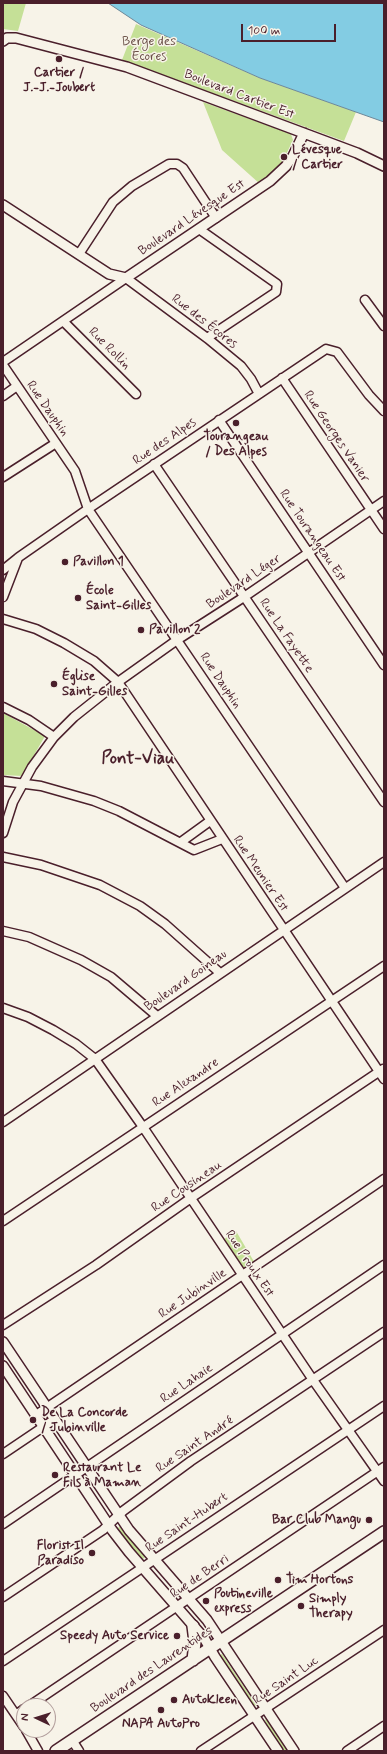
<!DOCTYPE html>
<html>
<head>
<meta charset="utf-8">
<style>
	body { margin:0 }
	#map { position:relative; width:387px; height:1754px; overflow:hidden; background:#f7f3e8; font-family:Mynerve,sans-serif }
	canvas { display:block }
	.frame { position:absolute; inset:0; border:4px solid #4a1f2b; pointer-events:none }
	.north { position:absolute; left:16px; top:1698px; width:40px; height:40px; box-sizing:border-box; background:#f7f3e8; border:1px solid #b29e9c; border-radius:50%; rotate:274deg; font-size:11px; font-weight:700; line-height:16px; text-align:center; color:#4a1f2b }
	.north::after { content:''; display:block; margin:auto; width:14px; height:18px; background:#4a1f2b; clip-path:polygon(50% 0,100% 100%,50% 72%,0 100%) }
	.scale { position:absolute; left:241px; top:24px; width:95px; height:18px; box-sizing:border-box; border:2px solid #4a1f2b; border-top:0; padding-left:5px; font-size:12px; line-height:14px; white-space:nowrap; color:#4a1f2b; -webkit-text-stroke:3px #f7f3e8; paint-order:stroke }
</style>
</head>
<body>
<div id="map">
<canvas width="387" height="1754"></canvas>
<div class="frame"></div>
<div class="north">N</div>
<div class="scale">100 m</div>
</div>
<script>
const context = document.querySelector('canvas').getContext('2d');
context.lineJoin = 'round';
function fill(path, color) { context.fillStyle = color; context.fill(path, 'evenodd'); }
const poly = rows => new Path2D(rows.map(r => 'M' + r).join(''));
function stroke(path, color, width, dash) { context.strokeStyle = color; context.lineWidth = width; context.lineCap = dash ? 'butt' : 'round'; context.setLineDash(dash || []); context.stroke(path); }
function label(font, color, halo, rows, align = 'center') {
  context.font = font + ' Mynerve,sans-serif'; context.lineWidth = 3; context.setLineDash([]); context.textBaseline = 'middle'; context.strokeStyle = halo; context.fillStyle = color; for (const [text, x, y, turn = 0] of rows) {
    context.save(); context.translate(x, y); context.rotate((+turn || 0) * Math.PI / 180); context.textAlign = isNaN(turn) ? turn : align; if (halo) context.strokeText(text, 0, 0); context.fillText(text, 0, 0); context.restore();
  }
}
fill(poly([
	[3,3,26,3,18,31,3,29],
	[136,24,260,78,356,112,344,141,122,60],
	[203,102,291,134,293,140,281,165,260,184,222,150],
	[3,713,45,736,22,776,3,775],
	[236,1231,256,1265,241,1275,220,1242],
	[120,1526,124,1530,145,1557,143,1559,139,1556,128,1543,120,1532,118,1528],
	[222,1654,256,1705,254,1706,220,1655],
	[267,1718,291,1751,284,1751,266,1723,265,1720]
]), '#c5e097');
const water = poly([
	[108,3,384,3,384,122,260,78,141,25,108,3]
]);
fill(water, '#83cce3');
stroke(water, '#6c8799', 1);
const minor = poly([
	[199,229,277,284,276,292,207,338],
	[79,254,113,202,132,186,169,164,177,164,183,168,216,218],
	[365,300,384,326],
	[64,322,136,394],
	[3,362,126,278,207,338,241,366,251,379,259,394],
	[3,365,75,471,88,509,345,888],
	[282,378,384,529],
	[3,396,17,386],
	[219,420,384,665],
	[154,464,384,802],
	[3,477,56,443],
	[3,570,19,557,88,509,326,349,337,352,369,395,384,411],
	[3,597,18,558],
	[3,619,36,629,64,643,94,661,118,682,384,1079],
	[3,707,29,720,54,737],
	[3,781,41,786,94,801,119,811,194,850,222,839],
	[3,833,13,802,32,767,54,737,74,717,118,682,177,640,244,597,384,501],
	[181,842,210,821],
	[3,857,41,865,100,885,140,906,165,924,220,973],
	[3,931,29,937,81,960,111,977,157,1016],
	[3,1008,28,1017,53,1030,76,1044,95,1059,143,1127,313,1380,384,1481],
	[3,1122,384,862],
	[3,1221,384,966],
	[3,1325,96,1265,191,1198,383,1069],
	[36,1415,384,1179],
	[3,1454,55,1419],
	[3,1524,384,1265],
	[3,1597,103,1530,123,1511,191,1461,384,1332],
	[3,1661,384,1406],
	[3,1696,24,1727],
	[29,1706,384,1467],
	[16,1715,24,1709],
	[26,1730,38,1751],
	[72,1740,79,1751],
	[201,1751,384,1630],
	[347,1751,384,1726]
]);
const tertiary = poly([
	[3,41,7,38,16,38,127,67,357,153,384,166],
	[3,205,109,274,126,278,270,181,286,166,293,156,304,133],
	[3,1342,129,1530,207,1620,294,1751],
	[3,1366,112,1530,129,1552,204,1638,215,1657,278,1751]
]);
const secondary = poly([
	[193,1660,195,1642,193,1626],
	[56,1751,384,1532]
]);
stroke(minor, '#4a1f2b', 11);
stroke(tertiary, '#4a1f2b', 12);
stroke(secondary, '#4a1f2b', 14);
stroke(minor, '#f7f3e8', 8);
stroke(tertiary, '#f7f3e8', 9);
stroke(secondary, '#f7f3e8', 11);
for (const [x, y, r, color] of [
	[59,59,4,"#4a1f2b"],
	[284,157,4,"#4a1f2b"],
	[236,423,4,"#4a1f2b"],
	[65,562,4,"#4a1f2b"],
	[78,598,4,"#4a1f2b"],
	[141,630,4,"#4a1f2b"],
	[54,684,4,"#4a1f2b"],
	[33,1420,4,"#4a1f2b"],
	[55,1475,4,"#4a1f2b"],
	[369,1520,4,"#4a1f2b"],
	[92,1553,4,"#4a1f2b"],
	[278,1580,4,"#4a1f2b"],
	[206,1601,4,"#4a1f2b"],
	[301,1606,4,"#4a1f2b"],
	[177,1636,4,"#4a1f2b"],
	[174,1700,4,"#4a1f2b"],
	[161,1710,4,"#4a1f2b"]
]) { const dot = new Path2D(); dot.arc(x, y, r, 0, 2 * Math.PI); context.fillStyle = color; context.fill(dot); stroke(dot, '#f7f3e8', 1.5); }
label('13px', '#694f46', '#f7f3e8', [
	["Berge des",149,42],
	["Écores",149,57]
]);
label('bold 13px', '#4a1f2b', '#f7f3e8', [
	["Cartier /",59,73,"center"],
	["J.-J.-Joubert",59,88,"center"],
	["Lévesque",292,150],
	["/ Cartier",292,165],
	["Tourangeau",236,437,"center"],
	["/ Des Alpes",236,452,"center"],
	["Pavillon 1",73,562],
	["École",86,591],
	["Saint-Gilles",86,606],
	["Pavillon 2",149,630],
	["Église",62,677],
	["Saint-Gilles",62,692],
	["De La Concorde",41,1413],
	["/ Jubinville",41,1428],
	["Restaurant Le",63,1468],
	["Fils à Maman",63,1483],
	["Bar Club Mangu",361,1520,"right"],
	["Florist Il",84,1546,"right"],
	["Paradiso",84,1561,"right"],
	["Tim Hortons",286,1580],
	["Poutineville",214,1594],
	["express",214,1609],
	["Simply",309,1599],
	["Therapy",309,1614],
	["Speedy Auto Service",169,1636,"right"],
	["AutoKleen",182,1700],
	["NAPA AutoPro",161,1724,"center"]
], 'left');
label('13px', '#4a1f2b', '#f7f3e8', [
	["Boulevard Cartier Est",239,95,21],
	["Boulevard Lévesque Est",192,218,-34],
	["Rue des Écores",204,322,38],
	["Rue Rollin",109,349,45],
	["Rue Dauphin",47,409,55],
	["Rue Georges Vanier",336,437,56],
	["Rue des Alpes",165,442,-34],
	["Rue Tourangeau Est",312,536,56],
	["Boulevard Léger",244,582,-34],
	["Rue La Fayette",286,636,56],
	["Rue Dauphin",220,681,56],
	["Rue Meunier Est",260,874,56],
	["Boulevard Goineau",186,981,-35],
	["Rue Alexandre",186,1083,-34],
	["Rue Cousineau",187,1187,-34],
	["Rue Proulx Est",249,1264,56],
	["Rue Jubinville",193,1294,-34],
	["Rue Lahaie",187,1384,-34],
	["Rue Saint André",195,1445,-34],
	["Rue Saint-Hubert",187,1523,-34],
	["Rue de Berri",200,1577,-34],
	["Boulevard des Laurentides",152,1670,-34],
	["Rue Saint Luc",286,1681,-34]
]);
label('bold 17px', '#4a1f2b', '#f7f3e8', [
	["Pont-Viau",138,759]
]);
</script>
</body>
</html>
